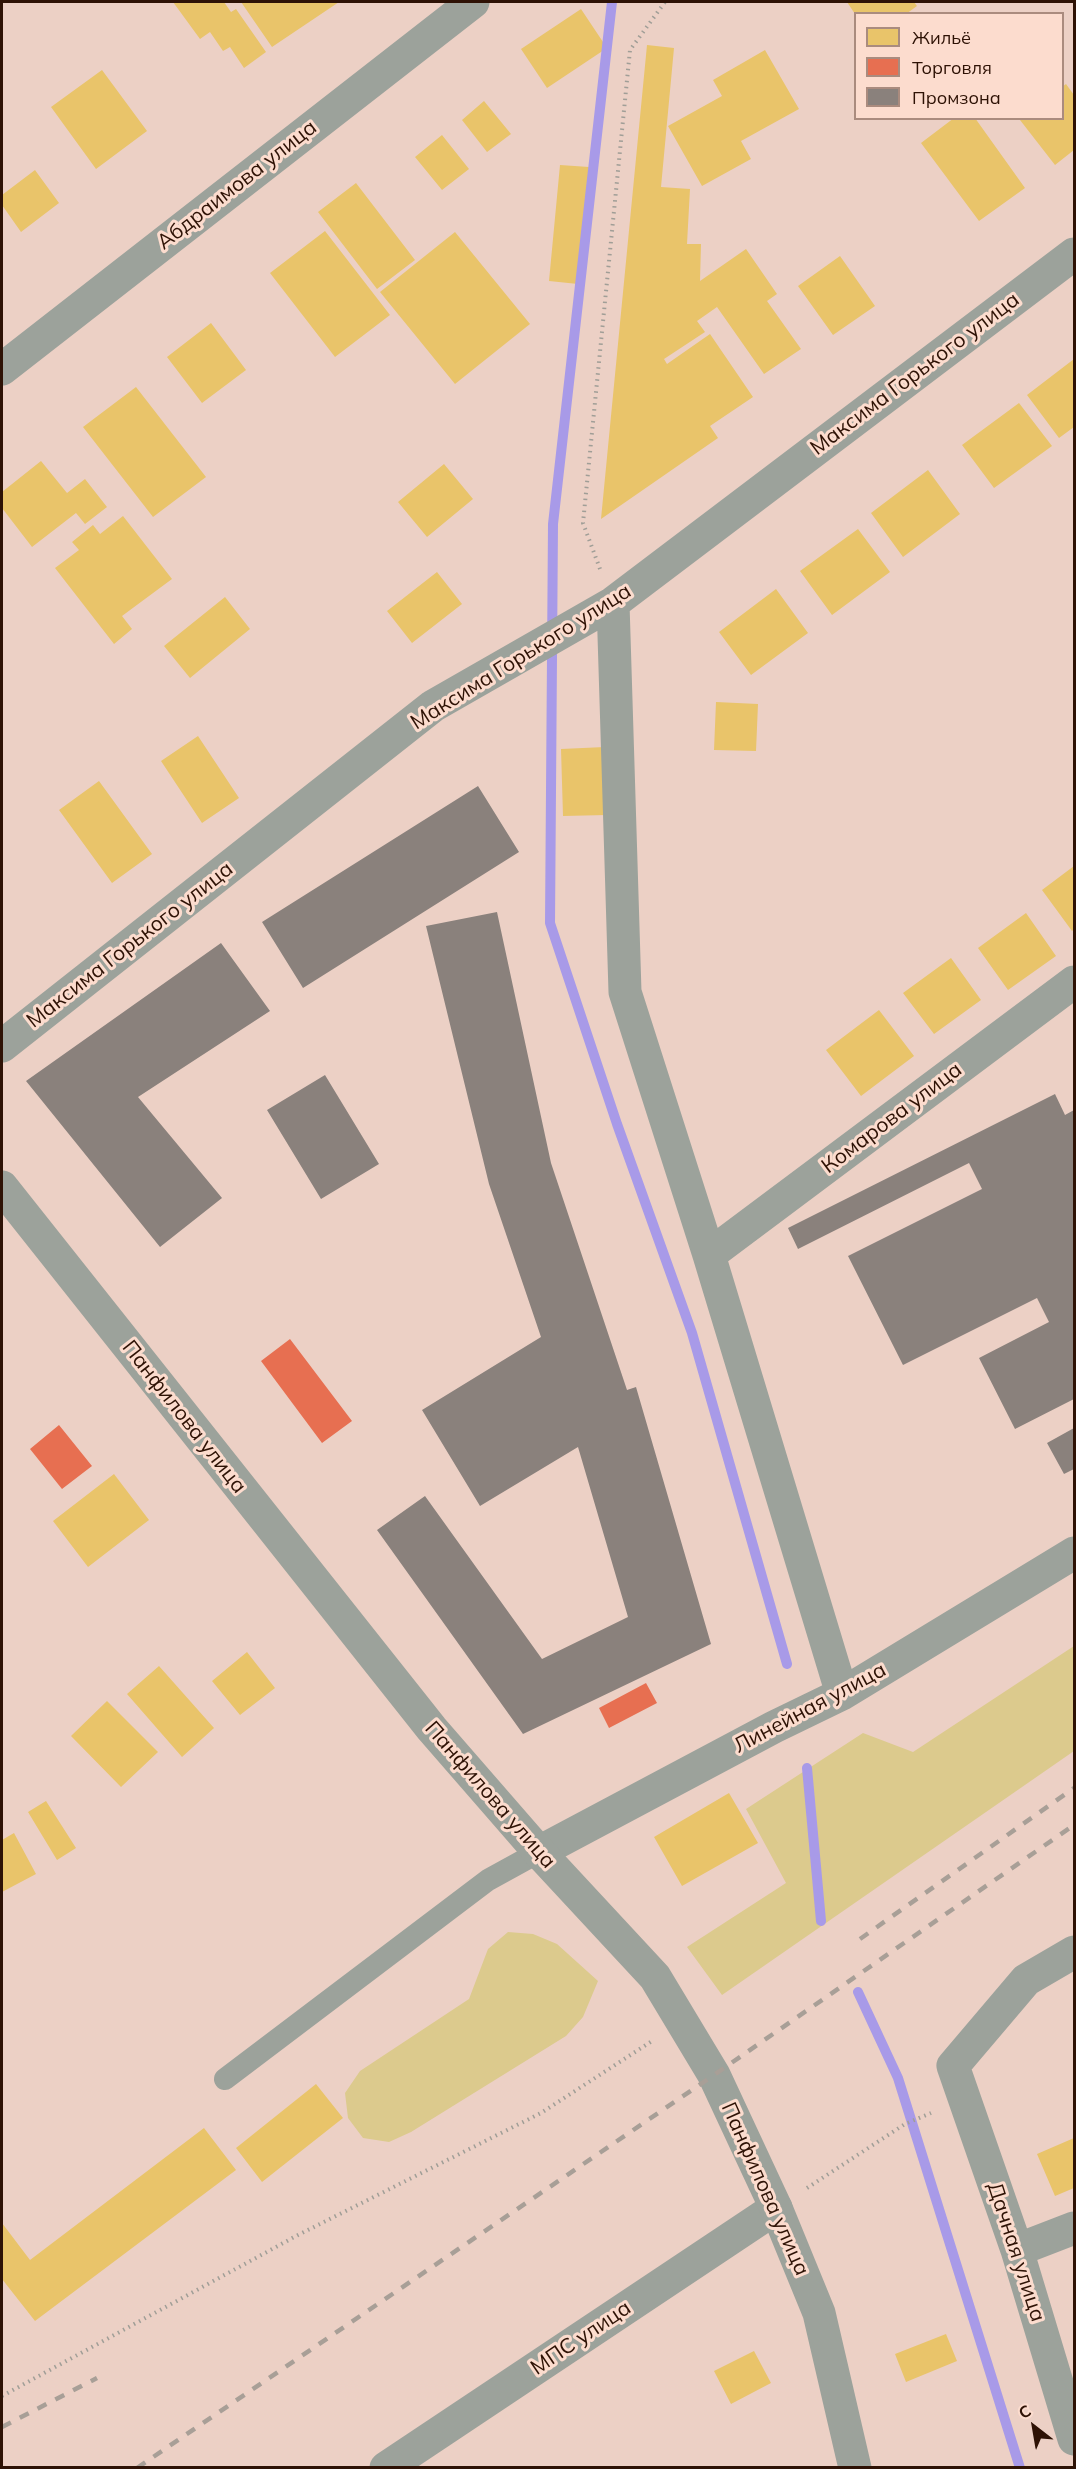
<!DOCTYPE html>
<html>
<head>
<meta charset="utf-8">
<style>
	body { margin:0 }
	#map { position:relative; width:1076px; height:2469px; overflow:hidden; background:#ecd0c5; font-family:Mulish,sans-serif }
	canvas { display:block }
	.frame { position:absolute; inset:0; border:3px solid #2e1205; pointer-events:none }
	.legend { position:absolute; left:854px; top:12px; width:210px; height:108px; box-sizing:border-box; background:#fcdcce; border:2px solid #aa8b7e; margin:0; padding:8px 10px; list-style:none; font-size:18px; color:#2e1205 }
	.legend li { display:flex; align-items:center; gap:12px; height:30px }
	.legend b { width:30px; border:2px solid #aa8b7e }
	.north { position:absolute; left:1004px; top:2397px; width:60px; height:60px; -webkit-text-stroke:4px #fcdcce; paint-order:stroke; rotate:329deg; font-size:16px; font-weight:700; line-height:24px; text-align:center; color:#2e1205 }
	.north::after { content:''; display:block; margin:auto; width:21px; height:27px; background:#2e1205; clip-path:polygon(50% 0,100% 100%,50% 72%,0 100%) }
</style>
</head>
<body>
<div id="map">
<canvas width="1076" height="2469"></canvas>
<div class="frame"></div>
<ul class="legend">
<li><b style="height:16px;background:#e9c46a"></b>Жильё</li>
<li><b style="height:16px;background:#e76f51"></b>Торговля</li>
<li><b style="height:16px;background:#8a817c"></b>Промзона</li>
</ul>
<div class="north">С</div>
</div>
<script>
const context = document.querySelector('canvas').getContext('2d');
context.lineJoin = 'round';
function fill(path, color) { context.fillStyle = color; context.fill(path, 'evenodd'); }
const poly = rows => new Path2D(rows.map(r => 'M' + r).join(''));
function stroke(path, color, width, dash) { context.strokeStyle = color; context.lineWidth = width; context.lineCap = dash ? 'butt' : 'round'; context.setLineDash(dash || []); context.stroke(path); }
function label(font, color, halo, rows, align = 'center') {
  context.font = font + ' Mulish,sans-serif'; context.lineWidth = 6; context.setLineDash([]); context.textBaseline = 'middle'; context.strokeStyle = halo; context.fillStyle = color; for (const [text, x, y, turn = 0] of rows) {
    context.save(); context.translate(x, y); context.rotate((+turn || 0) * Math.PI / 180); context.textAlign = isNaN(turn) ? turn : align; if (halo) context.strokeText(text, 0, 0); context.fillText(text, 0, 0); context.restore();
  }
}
fill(poly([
	[1074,1646,1074,1751,722,1995,687,1947,786,1883,746,1809,863,1733,913,1752],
	[508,1932,533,1934,557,1944,598,1981,583,2017,566,2036,411,2132,389,2142,363,2138,348,2118,345,2093,360,2071,469,1999,488,1949]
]), '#dcca8d');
fill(poly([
	[173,2,224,2,231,12,236,9,266,52,244,68,230,47,223,51,210,32,200,39],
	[241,2,339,2,272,47],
	[847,2,914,2,917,6,906,14,855,14],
	[581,9,607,48,547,88,521,49],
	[647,45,674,48,661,187,690,189,687,244,701,244,700,281,746,249,777,294,767,301,801,349,764,374,717,307,697,321,705,332,664,359,667,364,710,334,753,397,710,426,718,438,601,519],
	[765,50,799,109,741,141,751,159,702,186,668,126,722,96,713,80],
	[102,70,147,131,96,169,51,107],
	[1066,84,1074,95,1074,150,1055,165,1020,120,1062,118,1062,87],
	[484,101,511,134,487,152,462,120],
	[954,118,975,118,1025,188,979,221,921,143],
	[442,135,469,169,442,190,415,157],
	[560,165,589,167,578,284,549,281],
	[35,170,59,203,21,232,2,205,2,195],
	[356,183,415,260,377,289,318,212],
	[325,231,390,315,335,357,270,273],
	[455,232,530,324,455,384,380,292],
	[840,256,875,306,833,335,798,286],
	[211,323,246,370,202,403,167,357],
	[1074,359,1074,427,1059,438,1027,395],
	[136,387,206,477,153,517,83,427],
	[1019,403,1052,446,994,488,962,445],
	[41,461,67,493,85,479,107,507,85,524,76,513,32,547,2,508,2,492],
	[444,464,473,499,427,537,398,502],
	[928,470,960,514,903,557,871,513],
	[123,516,172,579,122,616,132,629,114,644,55,568,79,550,72,542,93,525,100,534],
	[858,529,890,572,832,615,800,571],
	[437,572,462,604,412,643,387,611],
	[776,589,808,633,751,675,719,632],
	[225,597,250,629,190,678,164,646],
	[716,702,758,704,756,751,714,750],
	[198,736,239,798,202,823,161,761],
	[605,747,607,815,563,816,561,749],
	[99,781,152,854,112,883,59,810],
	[1074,866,1074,929,1072,931,1042,890],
	[1026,913,1056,956,1008,990,978,948],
	[951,958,981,1000,934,1034,903,993],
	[879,1010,914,1056,861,1096,826,1050],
	[114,1474,149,1520,88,1567,53,1521],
	[247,1652,275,1688,240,1715,212,1681],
	[159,1666,214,1728,182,1757,127,1694],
	[107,1701,158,1752,121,1787,71,1736],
	[729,1793,758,1843,682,1886,654,1837],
	[46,1801,76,1848,57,1860,28,1812],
	[14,1833,36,1874,2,1892,2,1840],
	[316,2084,343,2118,262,2182,236,2148],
	[204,2128,236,2170,35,2321,2,2279,2,2223,30,2260],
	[1074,2138,1074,2188,1055,2196,1037,2154],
	[946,2334,957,2361,906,2382,895,2354],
	[754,2351,771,2383,731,2404,714,2371]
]), '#e9c46a');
fill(poly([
	[290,1339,352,1421,322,1443,261,1361],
	[59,1425,92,1466,62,1489,30,1449],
	[646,1683,657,1703,609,1728,599,1708]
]), '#e76f51');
fill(poly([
	[478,786,519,852,303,988,262,922],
	[497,912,551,1163,627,1390,636,1387,711,1644,523,1734,377,1530,425,1496,542,1659,628,1617,578,1447,480,1506,422,1410,541,1337,489,1184,426,926],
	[221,943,270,1011,138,1097,222,1198,160,1247,26,1081],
	[325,1075,379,1164,321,1199,267,1110],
	[1055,1094,1065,1115,1074,1110,1074,1399,1015,1429,979,1358,1049,1322,1037,1298,903,1365,848,1256,982,1189,969,1163,798,1249,788,1228],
	[1074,1428,1074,1469,1064,1474,1047,1443]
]), '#8a817c');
stroke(poly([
	[612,2,553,524,550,923,617,1124,692,1333,787,1664],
	[807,1768,821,1921],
	[858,1992,898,2078,1020,2468]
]), '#a89ae8', 10);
stroke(poly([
	[600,569,583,523,630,50,665,2],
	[807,2188,905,2124,931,2113],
	[2,2396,298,2235,541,2113,652,2041]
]), '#a09e97', 4, [1.5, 4.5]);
stroke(poly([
	[225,2079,488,1880,539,1852]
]), '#9ca29b', 22);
stroke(poly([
	[2,369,473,2],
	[613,603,625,992,709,1255,842,1694],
	[2,1046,433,706,613,603,1074,254],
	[709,1255,1074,982],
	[539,1852,774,1727,842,1694,1074,1553],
	[1074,1952,1026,1980,953,2066,1017,2250,1074,2439],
	[1017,2250,1074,2228],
	[386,2468,776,2208]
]), '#9ca29b', 33);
stroke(poly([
	[2,1187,432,1729,539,1852,655,1977,714,2075,776,2208,819,2313,855,2468]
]), '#9ca29b', 33);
stroke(poly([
	[860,1939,1074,1788],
	[2,2427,97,2378],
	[137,2468,714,2075,1074,1825]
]), '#a89f97', 4.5, [10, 10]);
label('21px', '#2e1205', '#fcdcce', [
	["Абдраимова улица",237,185,-38],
	["Максима Горького улица",915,374,-37],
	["Максима Горького улица",521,657,-32],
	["Максима Горького улица",130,945,-38],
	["Комарова улица",892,1118,-37],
	["Панфилова улица",184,1417,52],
	["Линейная улица",810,1708,-28],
	["Панфилова улица",490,1795,49],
	["Панфилова улица",765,2189,66],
	["Дачная улица",1016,2252,72],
	["МПС улица",581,2338,-34]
]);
</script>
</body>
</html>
